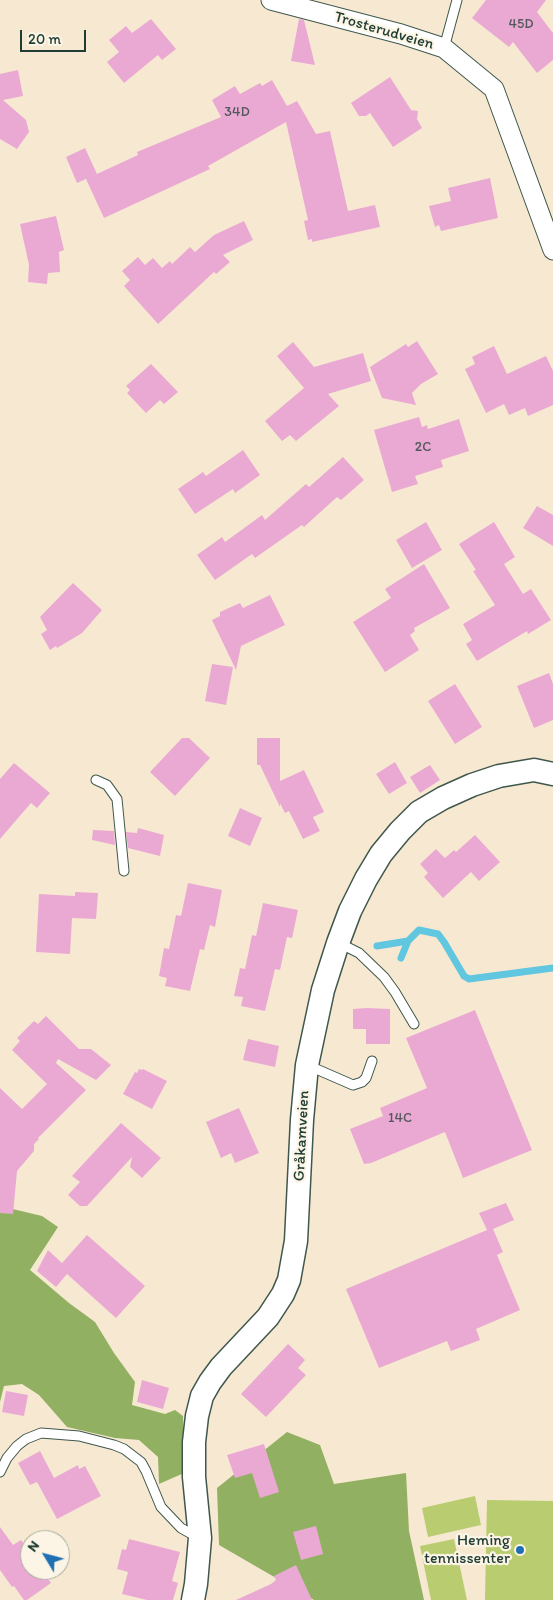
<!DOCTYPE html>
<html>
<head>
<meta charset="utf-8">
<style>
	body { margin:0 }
	#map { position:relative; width:553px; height:1600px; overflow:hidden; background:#f7e9d1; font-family:Itim,sans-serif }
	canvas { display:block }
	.north { position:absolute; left:20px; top:1530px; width:50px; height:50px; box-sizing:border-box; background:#fcf5e5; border:1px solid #a4ab9e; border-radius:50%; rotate:307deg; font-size:14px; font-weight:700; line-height:20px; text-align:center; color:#1f3d34 }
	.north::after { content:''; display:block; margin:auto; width:18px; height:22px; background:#1f6fb2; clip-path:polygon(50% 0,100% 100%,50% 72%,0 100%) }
	.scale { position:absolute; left:20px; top:30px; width:66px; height:22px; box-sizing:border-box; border:2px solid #1f3d34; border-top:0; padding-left:6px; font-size:15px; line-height:18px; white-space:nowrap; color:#1f3d34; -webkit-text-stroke:4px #fcf5e5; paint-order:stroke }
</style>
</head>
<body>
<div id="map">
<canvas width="553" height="1600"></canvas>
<div class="north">N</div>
<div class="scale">20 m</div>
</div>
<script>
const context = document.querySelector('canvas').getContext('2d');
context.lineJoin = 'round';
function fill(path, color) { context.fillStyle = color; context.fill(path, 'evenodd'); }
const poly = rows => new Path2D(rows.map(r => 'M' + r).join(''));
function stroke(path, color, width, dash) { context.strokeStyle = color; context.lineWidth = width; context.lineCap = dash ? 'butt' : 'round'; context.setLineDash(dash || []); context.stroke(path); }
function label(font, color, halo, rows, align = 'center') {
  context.font = font + ' Itim,sans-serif'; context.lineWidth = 4.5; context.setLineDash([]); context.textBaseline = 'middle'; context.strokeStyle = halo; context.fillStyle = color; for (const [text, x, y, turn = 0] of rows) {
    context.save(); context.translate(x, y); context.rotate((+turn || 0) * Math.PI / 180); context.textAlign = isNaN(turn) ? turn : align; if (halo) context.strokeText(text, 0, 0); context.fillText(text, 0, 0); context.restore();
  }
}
fill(poly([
	[475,1496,481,1525,428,1537,422,1508],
	[487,1500,553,1501,553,1600,485,1600],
	[454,1539,467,1600,431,1600,420,1546]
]), '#b9cc70');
fill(poly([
	[0,1206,42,1216,58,1227,30,1270,69,1303,95,1322,114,1353,135,1382,132,1405,165,1414,175,1410,183,1416,184,1473,159,1484,158,1457,139,1440,115,1438,67,1427,39,1395,22,1384,4,1386,0,1402],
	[287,1432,320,1445,334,1484,406,1473,409,1531,424,1600,314,1600,219,1545,217,1488]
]), '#92b062');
stroke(poly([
	[377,946,408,941,419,930,438,934,444,942,464,976,469,979,553,968],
	[401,958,408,941]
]), '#61c6df', 7);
fill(poly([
	[486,0,546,0,537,12,553,33,553,60,537,73,513,42,509,47,472,18],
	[151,19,176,49,162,60,158,55,124,83,107,62,119,52,109,40,126,26,132,33],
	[299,19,304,20,315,65,291,61],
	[18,70,23,96,3,100,26,120,29,132,17,149,0,139,0,74],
	[390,77,411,110,418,111,417,119,422,128,393,147,370,113,366,116,359,116,351,103],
	[272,80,287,106,297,101,316,134,330,131,348,211,375,205,380,227,312,242,312,239,308,240,304,221,308,220,286,122,208,166,210,169,104,218,86,179,138,155,137,152,221,117,212,100,235,86,240,94,260,83,262,86],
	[85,148,97,174,77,183,66,157],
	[490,178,498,218,441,231,439,225,435,227,429,206,451,201,448,188],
	[56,216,64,250,59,252,60,272,48,273,47,284,28,282,29,265,20,224],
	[244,221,253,240,223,255,230,262,216,274,214,272,158,324,124,286,130,280,122,271,138,257,145,265,153,258,162,268,170,261,172,264,190,247,195,252,214,235],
	[417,341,438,374,421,384,412,393,416,405,382,398,370,367,406,344,408,347],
	[293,342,314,367,363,353,371,381,328,394,339,406,296,441,290,435,282,441,265,421,304,388,277,356],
	[494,346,507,374,546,356,553,371,553,405,528,416,525,408,509,415,504,404,486,413,465,369,475,364,472,357],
	[151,364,178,392,164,404,160,400,146,413,127,393,130,390,126,386],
	[419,417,422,427,427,425,428,429,459,419,469,451,441,460,443,467,415,476,418,484,392,492,374,430],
	[243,450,260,475,235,493,233,489,195,514,178,489,203,472,206,476],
	[343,457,364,480,341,500,337,497,304,527,302,525,255,558,252,554,215,580,197,555,222,537,225,542,262,515,265,520,306,484,309,487],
	[537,506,553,515,553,546,523,528],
	[426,522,442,550,412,568,396,540],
	[494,522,515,557,504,564,523,594,531,589,551,620,528,634,527,631,477,661,466,644,472,640,463,624,495,605,473,571,476,570,459,544],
	[424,564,450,608,414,628,415,631,410,635,419,650,385,672,353,622,391,598,385,589],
	[73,583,102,610,82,633,57,648,56,646,50,650,41,634,47,630,40,617],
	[270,595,285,625,241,646,236,670,212,620,220,616,220,612,240,603,243,608],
	[212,664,233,667,226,705,205,701],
	[549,673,553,684,553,720,534,728,517,686],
	[455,684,482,727,455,744,428,701],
	[182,738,189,738,210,758,175,796,150,772],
	[257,738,280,738,280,781,304,770,324,812,313,817,320,831,303,839,289,811,285,813,280,803,280,807,260,765,257,765],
	[395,762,407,783,389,794,376,774],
	[14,763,50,793,37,808,31,803,0,839,0,779],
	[430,765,440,780,420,793,410,777],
	[240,808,262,818,250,846,228,836],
	[138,828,164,835,160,856,128,848,126,832,137,833],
	[93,830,114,831,115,845,92,840],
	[475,835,500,862,479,881,471,872,443,898,424,877,428,873,420,864,436,849,445,858,454,850,456,852],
	[188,883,222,890,215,927,210,925,204,950,200,949,190,991,165,986,167,978,159,976,164,948,169,949,176,915,181,916],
	[75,892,98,893,96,919,72,918,70,954,36,952,39,894,75,896],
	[263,903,298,910,292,938,287,937,280,970,275,969,265,1011,241,1006,243,997,234,996,240,968,245,969,252,935,256,936],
	[367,1008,390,1009,390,1044,366,1044,366,1029,353,1029,353,1009],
	[475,1010,532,1150,463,1178,445,1132,371,1163,364,1164,350,1129,383,1116,380,1108,427,1088,406,1038],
	[46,1016,79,1049,91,1049,111,1065,96,1080,58,1059,56,1063,86,1090,38,1138,39,1139,34,1144,34,1151,17,1171,13,1214,0,1213,0,1088,22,1109,47,1084,12,1050,20,1041,17,1038,34,1021,38,1024],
	[248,1039,279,1046,275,1067,243,1060],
	[139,1069,142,1070,143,1069,167,1081,152,1109,123,1094,135,1072,137,1073],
	[239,1108,259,1153,235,1163,231,1153,221,1158,206,1122],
	[121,1123,161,1158,142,1178,130,1167,132,1157,87,1206,80,1206,68,1195,80,1182,72,1176],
	[506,1203,514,1220,493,1229,503,1252,497,1255,520,1310,476,1329,480,1340,451,1351,447,1341,379,1368,346,1289,487,1230,479,1213],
	[87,1235,145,1286,116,1318,67,1274,56,1287,37,1271,48,1250,62,1263],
	[288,1344,305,1360,298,1368,306,1375,266,1417,241,1394],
	[142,1380,169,1388,163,1409,137,1402],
	[6,1391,28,1395,24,1416,2,1412],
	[264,1444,279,1492,260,1498,252,1473,235,1478,227,1455],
	[40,1451,54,1478,78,1465,79,1469,85,1466,101,1496,57,1519,37,1482,30,1485,18,1463],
	[316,1526,323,1554,301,1560,293,1532],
	[0,1527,13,1545,21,1540,30,1553,30,1570,42,1570,51,1583,27,1600,24,1600,14,1586,12,1587,0,1570],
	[129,1539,180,1552,172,1581,178,1583,173,1600,147,1600,122,1594,128,1572,117,1569,122,1549,126,1550],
	[296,1565,312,1600,236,1600,271,1584,276,1580,274,1576]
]), '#eaa9d3');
const service = poly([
	[444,48,457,0],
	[96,780,107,785,117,799,124,871],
	[339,943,359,953,384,977,395,992,414,1024],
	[307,1065,353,1085,362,1082,366,1078,372,1061],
	[0,1472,7,1458,17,1446,26,1439,41,1433,79,1436,114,1445,124,1449,141,1462,146,1471,161,1507,181,1528,197,1537]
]);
const minor = poly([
	[271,0,401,34,444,48,494,89,553,250]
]);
const tertiary = poly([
	[193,1600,196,1584,200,1538,194,1477,194,1442,197,1416,202,1396,210,1382,221,1367,268,1317,283,1294,289,1280,296,1241,302,1120,307,1065,323,990,338,943,350,911,366,879,381,854,400,831,419,812,443,798,472,785,499,776,534,770,553,774]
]);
stroke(service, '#3f574c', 11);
stroke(minor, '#3f574c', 21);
stroke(tertiary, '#3f574c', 25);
stroke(service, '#fff', 9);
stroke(minor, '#fff', 19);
stroke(tertiary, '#fff', 22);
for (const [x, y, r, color] of [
	[520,1550,5,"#1f6fb2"]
]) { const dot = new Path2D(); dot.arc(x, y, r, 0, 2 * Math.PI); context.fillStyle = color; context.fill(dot); stroke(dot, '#fcf5e5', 2); }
label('14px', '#52585c', null, [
	["45D",521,24],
	["34D",237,112],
	["2C",423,447],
	["14C",400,1118]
]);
label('16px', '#1f3d34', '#fcf5e5', [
	["Trosterudveien",384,31,16],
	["Gråkamveien",302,1136,-87]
]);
label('16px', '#1f3d34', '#fcf5e5', [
	["Heming",510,1541],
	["tennissenter",510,1559]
], 'right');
</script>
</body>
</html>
